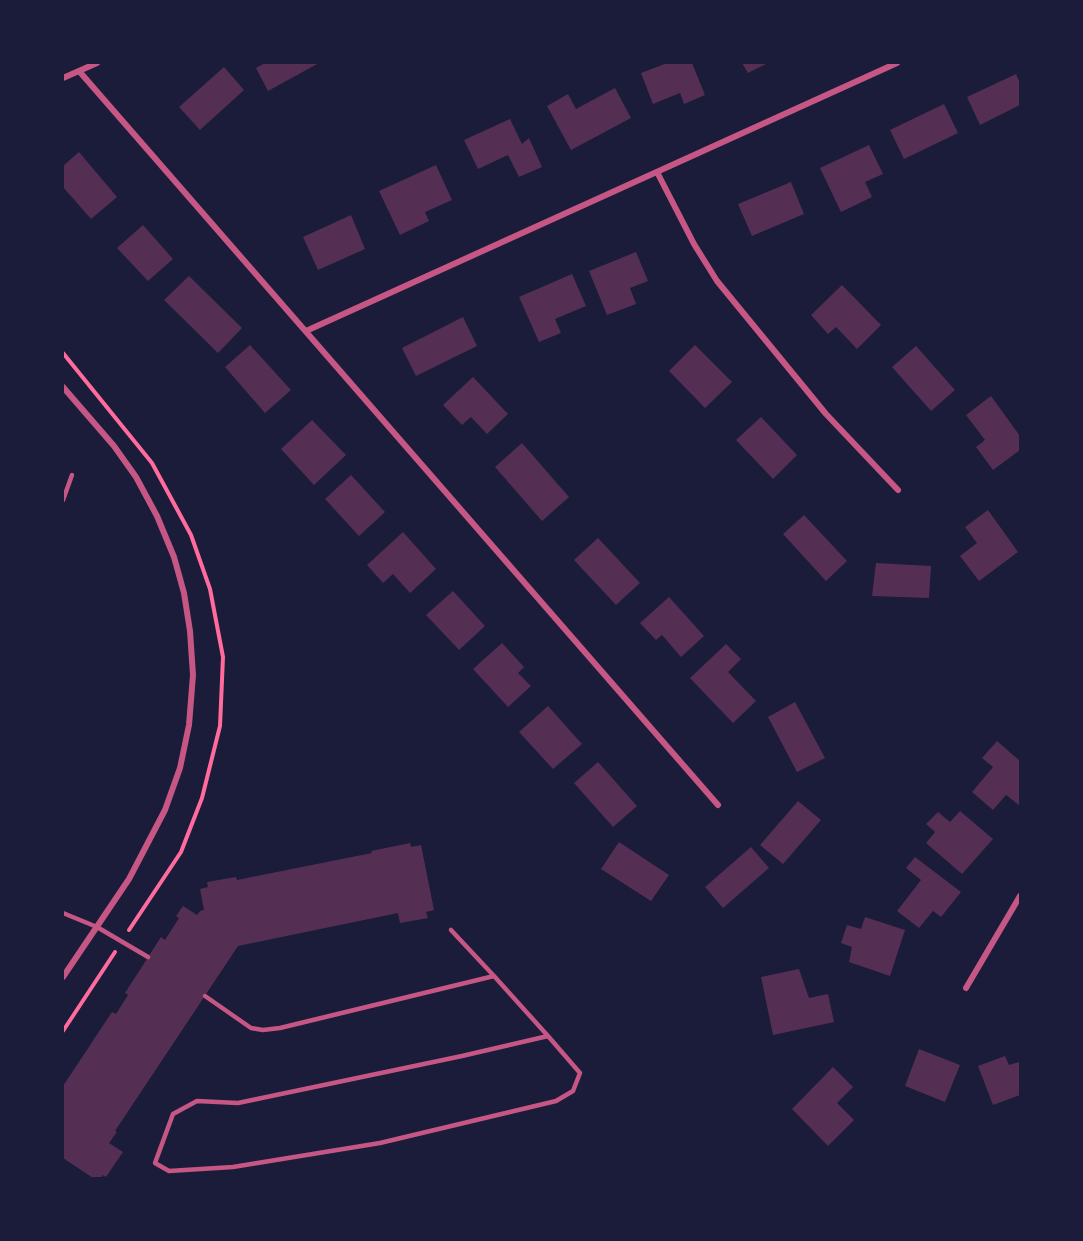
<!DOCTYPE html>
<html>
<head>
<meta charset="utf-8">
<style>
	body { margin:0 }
	#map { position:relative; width:1083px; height:1241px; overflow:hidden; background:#1b1b3a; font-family:Literata,serif }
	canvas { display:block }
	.frame { position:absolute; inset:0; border:64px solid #1b1b3a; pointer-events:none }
</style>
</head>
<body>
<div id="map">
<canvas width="1083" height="1241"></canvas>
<div class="frame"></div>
</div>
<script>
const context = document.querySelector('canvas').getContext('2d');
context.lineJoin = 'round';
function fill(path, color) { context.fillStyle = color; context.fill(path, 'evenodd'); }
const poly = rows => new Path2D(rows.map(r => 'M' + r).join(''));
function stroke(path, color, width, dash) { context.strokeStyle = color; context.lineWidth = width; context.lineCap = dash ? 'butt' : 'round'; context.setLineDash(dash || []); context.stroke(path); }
fill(poly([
	[265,63,319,63,268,91,256,68],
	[667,63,692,63,705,95,684,104,680,93,653,104,641,73],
	[742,63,768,63,748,73],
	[224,67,244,90,200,130,179,107],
	[1016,74,1020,83,1020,105,980,125,967,97],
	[615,88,631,118,571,150,547,106,568,94,576,109],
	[944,104,958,133,904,159,890,130],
	[510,119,522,144,529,138,542,167,519,177,508,155,478,169,464,140],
	[869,145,883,174,865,182,872,197,841,212,820,168],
	[79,152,117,197,91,219,63,187,63,166],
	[436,165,452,200,425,212,429,221,400,235,379,191],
	[791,182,804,214,752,236,738,204],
	[351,215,365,249,318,270,303,237],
	[143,225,173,259,148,281,117,248],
	[636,252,648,281,630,288,636,304,607,315,589,271],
	[572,274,586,306,555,319,561,333,539,342,519,297],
	[189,276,242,328,218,353,164,300],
	[842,285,881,325,857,349,836,327,828,334,811,315],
	[463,317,477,346,416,376,402,348],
	[250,345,291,390,265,413,225,367],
	[695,345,732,382,705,408,669,371],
	[916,346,955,390,931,411,892,367],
	[473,377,508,414,487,434,471,417,462,425,443,405],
	[991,396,1020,436,1020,450,993,470,976,447,985,440,966,415],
	[761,417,797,455,773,479,736,440],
	[312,420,346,455,314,485,281,449],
	[522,443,569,497,542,521,495,467],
	[351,475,385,512,359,536,325,499],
	[988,510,1018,552,979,581,960,556,977,543,965,527],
	[804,515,847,561,826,581,783,534],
	[403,532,436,569,410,593,393,574,383,583,367,565],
	[598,538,640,583,616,605,574,560],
	[876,563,931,566,929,598,872,596],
	[453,591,485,626,459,650,426,615],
	[669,597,704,636,681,657,662,635,656,640,640,623],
	[502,643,524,667,518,673,531,686,508,707,473,669],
	[726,644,741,659,728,672,756,701,733,723,690,678],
	[795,702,825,758,797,772,768,717],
	[548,706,582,744,553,769,519,732],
	[997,741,1020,761,1020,804,1019,805,1006,795,993,810,972,792,993,767,982,758],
	[598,762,637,806,613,827,574,783],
	[798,801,821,820,783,864,760,845],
	[960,811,993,839,962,874,926,843,935,832,926,824,938,812,950,822],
	[619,842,669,875,651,901,601,869],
	[410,843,411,847,421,845,434,910,426,912,428,918,400,923,398,913,238,946,115,1131,117,1132,109,1143,123,1152,106,1177,103,1175,101,1178,93,1178,63,1158,63,1086,112,1012,116,1014,128,995,125,993,161,937,165,940,179,918,176,916,183,906,197,915,200,911,204,910,200,889,208,887,207,882,236,877,237,880,372,853,371,851],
	[751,847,769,868,723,908,705,887],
	[915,857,961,892,941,917,933,911,919,928,897,911,921,880,906,868],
	[865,917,905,930,890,976,849,962,852,947,841,943,847,925,861,929],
	[799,969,809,998,828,994,834,1022,773,1035,761,977],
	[919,1049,960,1065,945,1102,905,1086],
	[1005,1056,1009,1065,1019,1062,1020,1064,1020,1095,993,1105,978,1066],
	[833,1067,853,1087,837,1103,854,1120,828,1146,792,1109]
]), '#542f53');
stroke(poly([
	[63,353,152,463,191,535,210,589,223,657,220,726,202,798,181,852,129,930],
	[63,1031,115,952]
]), '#ff6b9d', 4);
stroke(poly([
	[63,500,72,475],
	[63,913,97,927,148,957],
	[451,930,494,976],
	[205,996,251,1028,263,1030,280,1028,494,976,548,1036,580,1073,573,1091,556,1101,380,1143,233,1167,169,1171,155,1163,173,1114,197,1101,238,1103,462,1056,548,1036]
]), '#c65784', 4.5);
stroke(poly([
	[79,71,718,805],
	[63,78,97,63],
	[657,172,694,244,717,281,826,414,898,490],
	[306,331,897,63],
	[63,387,114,446,136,477,157,516,174,557,184,593,190,631,193,675,189,725,180,768,165,810,129,879,63,977],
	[966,988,1020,896]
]), '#c65784', 6);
</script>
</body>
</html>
